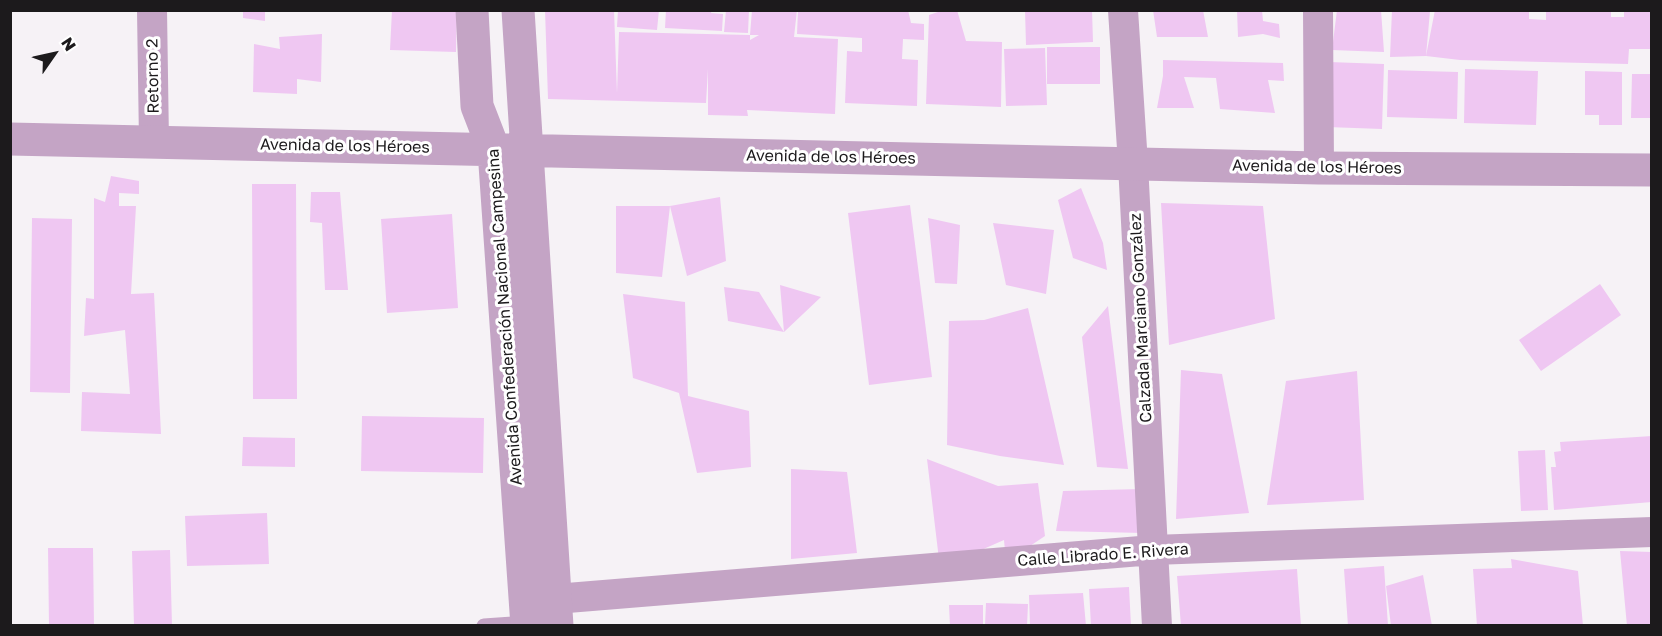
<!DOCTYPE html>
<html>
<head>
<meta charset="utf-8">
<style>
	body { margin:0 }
	#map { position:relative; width:1662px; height:636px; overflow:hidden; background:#f6f2f6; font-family:"Golos Text",sans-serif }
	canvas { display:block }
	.frame { position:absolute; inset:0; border:12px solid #1c1a1c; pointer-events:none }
	.north { position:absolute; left:24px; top:24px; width:60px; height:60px; -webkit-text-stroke:4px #fff; paint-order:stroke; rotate:56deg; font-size:16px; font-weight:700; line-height:24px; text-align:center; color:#1c1a1c }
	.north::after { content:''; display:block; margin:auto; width:21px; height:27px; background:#1c1a1c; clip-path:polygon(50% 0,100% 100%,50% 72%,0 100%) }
</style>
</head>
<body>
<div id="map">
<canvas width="1662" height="636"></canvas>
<div class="frame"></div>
<div class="north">N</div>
</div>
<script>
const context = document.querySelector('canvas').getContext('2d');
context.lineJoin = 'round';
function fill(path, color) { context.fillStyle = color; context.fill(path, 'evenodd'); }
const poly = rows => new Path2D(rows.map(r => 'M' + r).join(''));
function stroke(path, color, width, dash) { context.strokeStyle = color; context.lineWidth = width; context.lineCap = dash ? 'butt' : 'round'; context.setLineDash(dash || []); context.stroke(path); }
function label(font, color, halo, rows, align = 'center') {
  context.font = font + ' "Golos Text",sans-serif'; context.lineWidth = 6; context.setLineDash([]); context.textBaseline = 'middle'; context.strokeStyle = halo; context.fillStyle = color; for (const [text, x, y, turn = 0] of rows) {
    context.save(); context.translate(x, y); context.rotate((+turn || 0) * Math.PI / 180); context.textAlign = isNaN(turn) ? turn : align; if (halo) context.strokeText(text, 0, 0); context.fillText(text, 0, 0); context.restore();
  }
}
fill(poly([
	[243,10,265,10,265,21,243,18],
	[392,10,457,10,456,52,390,50],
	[545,10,614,10,617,93,619,32,750,35,750,40,759,35,750,35,752,10,797,10,794,37,838,39,835,114,747,110,748,116,708,115,708,69,706,103,548,99],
	[618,10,659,10,657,30,617,27],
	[666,10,712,10,711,13,723,14,722,31,665,28],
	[726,10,749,10,748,33,724,32],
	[798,10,908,10,911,23,924,24,924,40,903,39,902,59,918,60,917,106,845,103,847,51,862,52,862,38,797,34],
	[944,10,957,10,966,41,1002,42,1001,107,926,104,929,15],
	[1025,10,1092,10,1093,42,1026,45],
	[1153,10,1203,10,1208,37,1157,37],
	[1237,10,1262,10,1263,21,1279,24,1280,38,1263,34,1238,37],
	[1337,10,1381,10,1384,52,1332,50],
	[1392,10,1430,11,1426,56,1390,57],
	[1435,10,1529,10,1529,19,1546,20,1546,10,1611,10,1611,17,1624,17,1624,10,1652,10,1652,49,1629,49,1628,64,1460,60,1426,56],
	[322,34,321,82,297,79,297,94,253,92,254,44,280,49,279,37],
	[1047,47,1100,47,1100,84,1047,84],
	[1045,48,1047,105,1006,106,1004,49],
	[1163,60,1283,63,1284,81,1268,80,1275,113,1220,109,1216,78,1184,77,1194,108,1157,108,1163,76],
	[1329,62,1384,64,1382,129,1327,127],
	[1465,69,1538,71,1536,125,1464,123],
	[1388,70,1458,72,1457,119,1387,117],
	[1585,71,1622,72,1622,125,1599,125,1599,115,1585,115],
	[1632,74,1652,74,1652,118,1631,118],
	[111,176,139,181,139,194,119,193,119,206,136,206,131,294,154,293,161,434,81,431,82,392,130,394,125,330,84,336,86,298,94,299,94,198,105,202],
	[252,184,296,184,297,399,253,399],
	[1081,188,1103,243,1107,270,1073,258,1058,200],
	[311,192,340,192,348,290,325,290,322,223,310,222],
	[720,197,726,261,687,276,670,206],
	[1161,203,1263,206,1275,319,1169,345],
	[910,205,932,377,869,385,848,213],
	[616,206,670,206,662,277,616,273],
	[452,214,458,308,387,313,381,219],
	[32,218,72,219,70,393,30,392],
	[928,218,960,225,957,284,935,283],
	[993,223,1054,230,1046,294,1006,285],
	[1600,284,1621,315,1541,371,1519,340],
	[780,285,821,297,784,332],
	[724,287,759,292,784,332,728,321],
	[623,294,685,302,688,396,749,411,751,467,697,473,679,393,633,378],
	[1108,306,1128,469,1097,467,1082,337],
	[1028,308,1064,465,1000,456,947,445,949,321,984,320],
	[1181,370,1222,374,1249,513,1176,519],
	[1357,371,1364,500,1267,505,1286,381],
	[362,416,484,418,483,473,361,471],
	[1652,436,1652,502,1554,510,1551,467,1556,467,1554,452,1561,451,1560,442],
	[243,437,295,438,295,467,242,466],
	[1545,450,1548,510,1521,511,1518,451],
	[927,459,998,486,1038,483,1045,536,1006,562,1004,540,940,568],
	[791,469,847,472,857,553,791,559],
	[1141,489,1143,533,1056,531,1063,491],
	[267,513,269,564,187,566,185,516],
	[48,548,93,548,94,626,49,626],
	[170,550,172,626,134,626,132,551],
	[1620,551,1652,552,1652,626,1627,626],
	[1511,559,1578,571,1583,626,1477,626,1473,569,1512,568],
	[1384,566,1388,626,1348,626,1344,569],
	[1297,569,1301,626,1181,626,1177,576],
	[1423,575,1432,626,1391,626,1386,586],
	[1129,587,1131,626,1091,626,1089,589],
	[1083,593,1086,626,1030,626,1029,595],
	[986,603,1028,604,1027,626,985,626],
	[949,605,983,605,983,626,950,626]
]), '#efc7f2');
stroke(poly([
	[484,626,527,623]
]), '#c4a4c5', 15);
stroke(poly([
	[152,10,154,142],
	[1123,10,1133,164,1157,626],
	[1318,10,1319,168],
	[555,599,1153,550,1652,532]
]), '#c4a4c5', 30);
stroke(poly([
	[472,10,477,106,494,150,527,626],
	[518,10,557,626],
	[10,139,1319,168,1652,170]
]), '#c4a4c5', 33);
label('16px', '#1c1a1c', '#fff', [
	["Retorno 2",153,76,-91],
	["Avenida de los Héroes",345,146,1],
	["Avenida de los Héroes",831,157,1],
	["Avenida de los Héroes",1317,167,1],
	["Avenida Confederación Nacional Campesina",505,317,-94],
	["Calzada Marciano González",1141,318,-93],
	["Calle Librado E. Rivera",1103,555,-4]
]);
</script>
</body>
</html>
